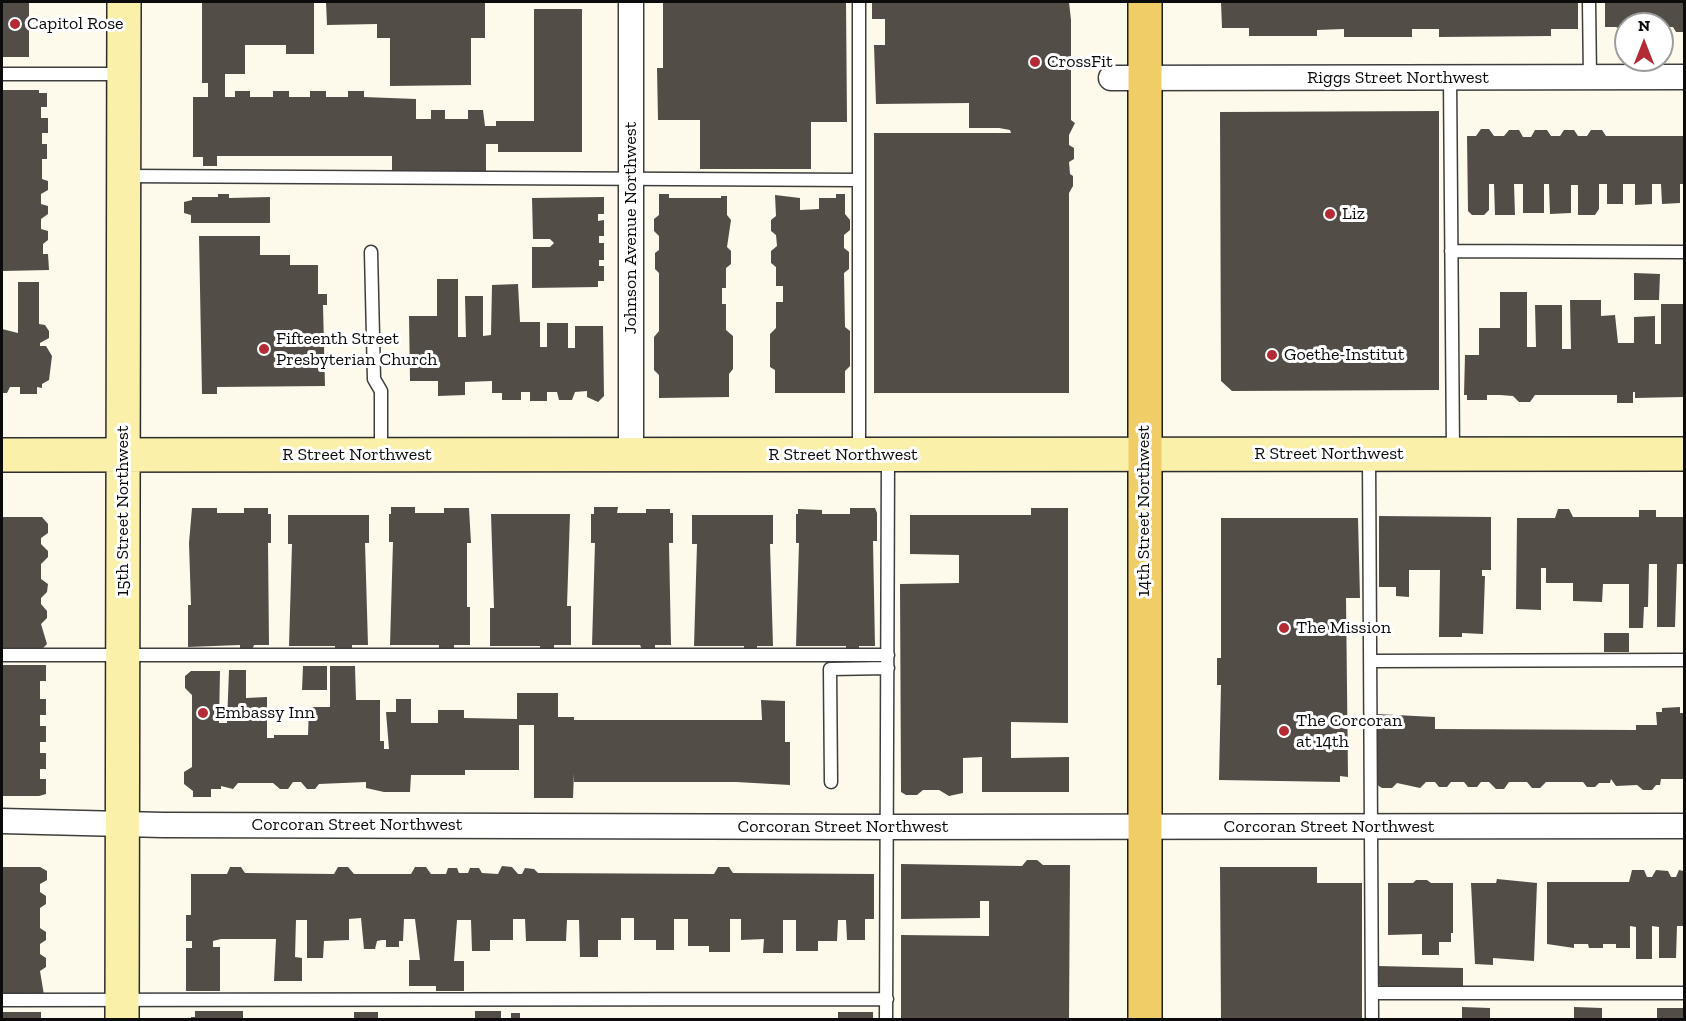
<!DOCTYPE html>
<html>
<head>
<meta charset="utf-8">
<style>
	body { margin:0 }
	#map { position:relative; width:1686px; height:1021px; overflow:hidden; background:#fefaeb; font-family:"Zilla Slab",serif }
	canvas { display:block }
	.frame { position:absolute; inset:0; border:3px solid #0b0b0b; pointer-events:none }
	.north { position:absolute; left:1614px; top:12px; width:60px; height:60px; box-sizing:border-box; background:#fff; border:2px solid #9d9d9d; border-radius:50%; rotate:0deg; font-size:16px; font-weight:700; line-height:24px; text-align:center; color:#0b0b0b }
	.north::after { content:''; display:block; margin:auto; width:21px; height:27px; background:#b32c35; clip-path:polygon(50% 0,100% 100%,50% 72%,0 100%) }
</style>
</head>
<body>
<div id="map">
<canvas width="1686" height="1021"></canvas>
<div class="frame"></div>
<div class="north">N</div>
</div>
<script>
const context = document.querySelector('canvas').getContext('2d');
context.lineJoin = 'round';
function fill(path, color) { context.fillStyle = color; context.fill(path, 'evenodd'); }
const poly = rows => new Path2D(rows.map(r => 'M' + r).join(''));
function stroke(path, color, width, dash) { context.strokeStyle = color; context.lineWidth = width; context.lineCap = dash ? 'butt' : 'round'; context.setLineDash(dash || []); context.stroke(path); }
function label(font, color, halo, rows, align = 'center') {
  context.font = font + ' "Zilla Slab",serif'; context.lineWidth = 6; context.setLineDash([]); context.textBaseline = 'middle'; context.strokeStyle = halo; context.fillStyle = color; for (const [text, x, y, turn = 0] of rows) {
    context.save(); context.translate(x, y); context.rotate((+turn || 0) * Math.PI / 180); context.textAlign = isNaN(turn) ? turn : align; if (halo) context.strokeText(text, 0, 0); context.fillText(text, 0, 0); context.restore();
  }
}
fill(poly([
	[2,2,29,2,29,57,2,57],
	[202,2,314,2,314,54,286,54,286,45,245,45,245,74,225,74,225,97,235,97,235,91,250,91,250,97,273,97,273,91,289,91,289,97,310,97,310,91,326,91,326,97,348,97,348,91,364,91,364,97,416,99,416,119,431,119,431,110,445,110,445,119,468,119,468,110,483,110,485,126,496,126,496,121,534,121,534,9,582,9,582,152,498,152,498,144,486,144,486,171,392,171,392,156,217,156,217,166,203,166,203,157,193,157,193,97,208,97,208,83,202,83],
	[326,2,485,2,485,38,471,38,471,85,390,86,390,38,377,38,377,24,327,25],
	[663,2,846,2,847,122,811,122,811,169,700,169,700,120,658,120,657,68,663,68],
	[872,2,1069,2,1071,20,1071,120,1075,123,1069,135,1069,145,1074,148,1074,159,1069,162,1070,174,1073,176,1073,186,1069,193,1069,393,874,393,874,133,1011,133,1010,130,999,128,969,128,969,103,876,104,874,45,885,45,885,19,872,19],
	[1221,2,1578,2,1578,29,1551,29,1551,36,1439,37,1439,29,1412,29,1412,37,1344,37,1344,29,1317,30,1317,36,1249,36,1249,28,1222,28],
	[1605,2,1684,2,1684,32,1676,32,1673,27,1662,27,1662,24,1626,24,1626,32,1616,27,1605,27],
	[2,90,39,90,39,93,47,93,47,107,41,107,41,118,48,118,48,133,42,133,42,144,47,144,47,159,42,159,42,179,48,181,48,190,41,194,41,204,48,206,48,214,41,219,41,229,48,231,48,240,43,244,43,254,48,254,49,270,3,271],
	[1439,111,1439,390,1232,391,1221,381,1220,112],
	[1481,129,1489,129,1494,136,1504,136,1509,130,1519,130,1523,137,1531,137,1535,130,1547,130,1551,136,1560,136,1564,130,1574,130,1578,136,1587,136,1591,130,1602,130,1606,136,1684,136,1684,184,1680,184,1680,203,1662,204,1661,184,1652,184,1652,204,1635,205,1635,184,1623,184,1623,204,1607,204,1607,184,1599,184,1599,209,1595,215,1578,215,1578,185,1571,185,1571,213,1550,214,1549,184,1544,184,1544,213,1523,213,1523,184,1514,184,1515,215,1495,215,1494,184,1489,184,1489,210,1484,215,1472,215,1468,211,1467,136,1476,136],
	[218,194,229,194,229,198,270,197,270,223,191,223,191,215,184,213,184,202,192,200,192,197,218,197],
	[659,194,669,194,669,198,721,198,721,196,727,196,727,215,731,220,727,247,731,251,731,264,726,268,726,288,722,288,722,304,726,304,726,330,733,336,733,369,729,374,729,397,659,398,659,375,654,370,654,337,659,331,659,273,655,269,655,253,659,250,659,236,654,231,654,219,659,215],
	[836,194,845,194,845,214,850,220,850,230,844,235,844,248,849,252,849,269,844,273,845,327,850,331,850,366,845,371,845,393,775,393,775,370,770,367,770,334,776,328,776,302,783,302,783,286,776,286,776,267,771,263,771,251,777,246,776,235,771,231,771,220,776,216,775,195,800,198,800,210,819,209,819,198,836,198],
	[604,197,604,214,598,214,598,221,604,220,604,236,599,236,599,243,604,243,604,260,599,260,599,266,604,266,604,281,598,281,598,287,532,288,532,247,550,247,554,243,550,239,533,239,532,198],
	[199,236,260,236,260,255,290,255,290,265,318,265,318,294,327,294,327,305,323,305,325,386,217,387,217,394,202,394],
	[1634,273,1660,274,1659,300,1634,300],
	[437,279,458,279,458,337,466,337,465,296,483,296,483,336,491,335,492,285,518,284,520,322,540,322,540,347,547,347,547,323,568,323,568,348,575,348,575,326,603,326,604,396,598,402,587,397,587,391,575,392,572,400,559,400,557,392,547,392,547,401,530,401,530,392,521,392,521,400,502,400,502,393,492,393,492,381,465,382,465,395,438,396,438,381,410,381,409,316,437,316],
	[18,282,39,282,39,324,45,325,49,331,49,338,40,343,40,346,46,346,52,356,49,380,42,384,42,388,37,387,37,394,20,394,20,387,10,387,7,393,2,393,2,329,18,333],
	[1500,292,1527,292,1527,347,1536,347,1535,305,1562,305,1562,349,1571,349,1570,300,1601,300,1601,316,1615,315,1618,343,1634,343,1634,317,1655,316,1655,344,1661,344,1661,304,1684,304,1684,397,1635,398,1635,392,1633,392,1633,403,1617,403,1617,395,1535,395,1530,402,1519,402,1513,396,1500,395,1487,395,1487,400,1467,400,1467,395,1464,395,1465,355,1479,355,1479,328,1500,328],
	[391,507,415,507,415,513,444,513,444,508,469,508,471,543,467,543,467,607,470,607,470,645,454,645,454,651,439,651,439,645,390,645,393,542,389,542,389,514,391,514],
	[594,507,618,507,617,513,646,513,646,509,670,509,670,513,673,513,673,543,669,543,671,645,655,645,655,649,642,649,640,645,592,645,595,543,591,543,591,514,594,514],
	[192,508,217,508,217,513,244,513,244,508,268,508,268,514,271,514,271,543,268,543,269,645,254,645,252,650,240,650,240,645,188,647,188,605,191,605,189,543],
	[850,508,875,508,877,513,877,541,873,541,875,646,859,646,859,650,846,650,846,646,796,646,799,543,796,543,796,514,798,514,798,509,822,510,822,514,850,514],
	[1031,508,1068,508,1068,723,1011,722,1011,758,1069,757,1069,792,982,792,982,757,963,758,963,793,949,796,939,790,923,790,917,795,906,795,901,792,900,584,959,583,959,555,910,554,910,515,1031,515],
	[1558,509,1569,509,1573,517,1639,517,1639,510,1656,510,1656,517,1684,517,1684,564,1677,564,1675,627,1657,627,1657,564,1649,564,1648,607,1644,607,1643,628,1629,628,1629,584,1603,584,1602,602,1573,601,1573,583,1546,583,1546,568,1541,568,1541,610,1516,609,1517,518,1555,518],
	[491,514,570,514,567,606,571,606,571,645,554,645,554,651,540,651,540,646,490,646,490,608,494,608],
	[288,515,369,515,369,543,365,543,368,645,352,645,352,650,335,650,335,646,289,646,292,544,288,544],
	[692,515,773,515,773,544,770,544,773,646,757,646,757,651,744,651,744,646,694,646,697,544,692,544],
	[1379,516,1491,517,1491,570,1482,570,1482,576,1485,576,1483,634,1462,633,1462,637,1439,637,1440,570,1409,570,1409,597,1396,596,1396,587,1379,587],
	[2,517,42,517,48,524,48,533,41,538,41,544,48,551,48,557,41,564,41,579,48,584,47,592,41,598,41,604,47,611,47,618,41,624,47,644,40,651,2,651],
	[1221,518,1358,518,1360,598,1346,598,1348,777,1340,776,1340,782,1219,780,1221,685,1217,685,1217,658,1221,658],
	[1604,633,1629,633,1629,652,1604,652],
	[2,665,46,665,46,681,40,681,40,699,46,699,46,715,40,715,40,726,46,726,46,742,40,742,40,753,46,753,46,769,40,769,40,779,46,779,46,794,39,796,2,796],
	[303,666,327,666,327,690,302,690],
	[330,666,355,666,356,700,380,700,380,741,384,741,384,749,389,749,386,712,396,712,396,699,411,699,411,723,438,723,438,710,464,710,464,718,517,719,517,693,558,693,558,717,574,717,574,720,762,720,761,700,785,701,785,742,790,742,790,785,736,782,574,782,574,773,573,798,534,798,534,725,519,725,519,770,465,770,465,775,411,775,410,792,384,792,366,788,366,782,319,784,315,789,307,789,301,782,293,782,288,789,280,789,273,783,238,783,233,789,221,786,221,789,211,789,211,797,193,797,193,791,184,784,184,772,192,767,192,695,185,688,185,676,191,671,220,671,219,723,227,723,229,670,246,670,246,698,267,697,267,738,274,738,274,735,308,735,309,707,330,707],
	[1680,707,1680,713,1684,713,1684,779,1661,779,1660,785,1656,785,1652,790,1643,790,1637,785,1616,786,1611,779,1610,783,1599,783,1595,787,1587,787,1583,782,1546,782,1540,788,1532,788,1527,782,1509,782,1504,789,1496,789,1489,782,1481,782,1477,787,1468,787,1464,782,1451,782,1447,787,1439,787,1435,782,1426,782,1420,788,1397,783,1392,788,1382,788,1376,784,1376,714,1435,717,1435,729,1636,730,1636,725,1657,725,1656,712,1662,712,1662,708],
	[1027,860,1037,860,1043,865,1070,865,1069,1020,901,1020,901,935,989,936,989,901,980,901,980,918,901,919,901,864,1022,866],
	[502,866,512,867,518,874,522,874,525,868,534,869,538,873,714,874,718,867,729,867,733,873,874,874,874,919,865,919,865,940,847,940,846,920,838,920,837,941,818,941,818,951,796,951,796,920,783,920,783,953,763,953,764,939,741,940,741,919,730,919,730,952,709,952,709,946,688,946,688,919,674,919,674,950,656,950,656,940,634,940,634,918,621,918,621,940,598,940,598,957,580,957,579,920,567,920,566,941,526,941,525,919,513,919,513,940,490,940,490,951,472,951,471,920,457,920,454,961,464,961,464,991,436,991,436,986,409,986,409,960,420,960,415,919,404,919,403,941,399,941,399,947,386,947,386,940,382,940,377,941,375,949,364,949,361,918,349,919,349,940,324,941,323,958,307,958,307,920,296,920,295,957,302,958,302,981,274,981,276,939,221,939,213,941,213,947,220,947,220,991,186,991,186,948,192,948,192,941,186,941,186,915,191,915,191,874,227,874,230,867,241,867,245,873,334,874,338,867,348,867,354,874,411,874,415,867,426,867,431,874,446,874,448,868,457,868,459,873,468,873,470,868,479,868,482,873,498,874],
	[2,867,40,867,47,871,47,880,40,884,40,892,46,896,46,904,40,908,40,928,46,932,46,940,40,944,40,954,46,958,46,967,40,971,44,995,2,998],
	[1220,867,1317,867,1317,883,1362,883,1362,1020,1221,1020],
	[1632,870,1644,870,1647,877,1652,877,1656,870,1668,871,1671,877,1676,877,1679,870,1684,871,1684,926,1677,926,1676,958,1659,958,1659,927,1652,926,1652,959,1636,959,1636,927,1630,926,1630,948,1616,948,1616,944,1603,944,1603,948,1589,948,1588,944,1574,944,1574,948,1547,944,1547,882,1629,882],
	[1497,879,1537,883,1534,961,1493,958,1493,965,1475,964,1471,883,1496,883],
	[1416,880,1427,880,1431,883,1453,883,1453,933,1451,933,1451,942,1439,942,1439,955,1422,955,1422,934,1388,935,1388,883,1413,883],
	[1378,966,1463,968,1463,992,1388,992,1377,983],
	[1462,1007,1490,1008,1490,1020,1462,1020],
	[1574,1007,1602,1008,1602,1020,1574,1020],
	[1657,1008,1684,1008,1684,1020,1657,1020],
	[195,1011,243,1011,243,1020,191,1020,191,1017,195,1017],
	[475,1011,501,1011,501,1020,475,1020],
	[2,1012,41,1012,41,1020,2,1020],
	[354,1012,378,1012,378,1020,354,1020],
	[838,1012,873,1012,873,1020,838,1020],
	[511,1013,520,1013,520,1020,511,1020]
]), '#534d48');
const service = poly([
	[1589,2,1590,77],
	[2,74,122,74],
	[1450,78,1453,452],
	[125,176,859,180],
	[1451,251,1684,252],
	[371,252,374,379,381,391,381,453],
	[859,453,859,2],
	[1369,457,1372,1020],
	[2,655,888,655],
	[1372,661,1684,660],
	[831,782,830,669,888,668],
	[1372,993,1684,993],
	[2,1000,887,999],
	[886,1020,888,456]
]);
const minor = poly([
	[631,2,631,455],
	[1111,78,1684,77],
	[2,821,163,825,888,827,1684,826]
]);
const secondary = poly([
	[2,455,1684,454],
	[122,1020,124,2]
]);
const primary = poly([
	[1145,2,1145,1020]
]);
stroke(service, '#3e3e3e', 15);
stroke(minor, '#3e3e3e', 27);
stroke(secondary, '#2d2d2d', 36);
stroke(primary, '#1c1c1c', 36);
stroke(service, '#fff', 12);
stroke(minor, '#fff', 24);
stroke(secondary, '#faf0aa', 33);
stroke(primary, '#f1cd68', 33);
for (const [x, y, r, color] of [
	[15,24,6,"#b32c35"],
	[1035,62,6,"#b32c35"],
	[1330,214,6,"#b32c35"],
	[264,349,6,"#b32c35"],
	[1272,355,6,"#b32c35"],
	[1284,628,6,"#b32c35"],
	[203,713,6,"#b32c35"],
	[1284,731,6,"#b32c35"]
]) { const dot = new Path2D(); dot.arc(x, y, r, 0, 2 * Math.PI); context.fillStyle = color; context.fill(dot); stroke(dot, '#fff', 2); }
label('18px', '#0b0b0b', '#fff', [
	["Capitol Rose",27,24],
	["CrossFit",1047,62],
	["Liz",1342,214],
	["Fifteenth Street",276,339],
	["Presbyterian Church",276,360],
	["Goethe-Institut",1284,355],
	["The Mission",1296,628],
	["Embassy Inn",215,713],
	["The Corcoran",1296,721],
	["at 14th",1296,742]
], 'left');
label('18px', '#0b0b0b', '#fff', [
	["Riggs Street Northwest",1398,78],
	["Johnson Avenue Northwest",631,228,-90],
	["R Street Northwest",1329,454],
	["R Street Northwest",357,455],
	["R Street Northwest",843,455],
	["15th Street Northwest",123,511,-90],
	["14th Street Northwest",1144,511,-90],
	["Corcoran Street Northwest",357,825],
	["Corcoran Street Northwest",843,827],
	["Corcoran Street Northwest",1329,827]
]);
</script>
</body>
</html>
